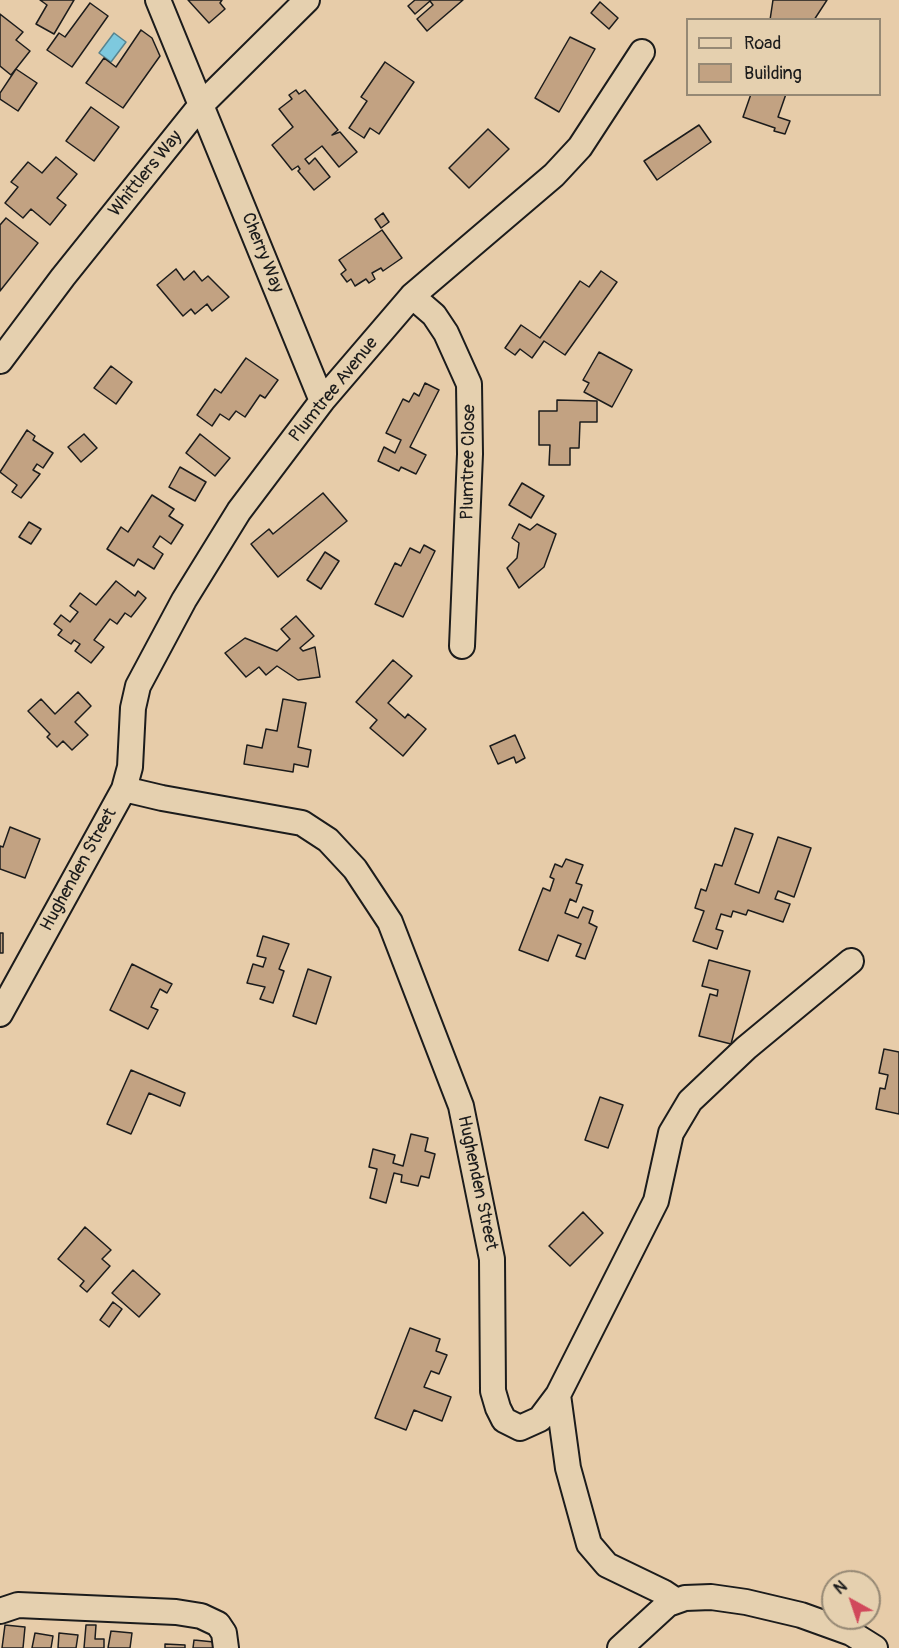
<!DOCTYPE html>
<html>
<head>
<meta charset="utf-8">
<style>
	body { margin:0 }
	#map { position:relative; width:899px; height:1648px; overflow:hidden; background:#e7cca9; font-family:Pangolin,sans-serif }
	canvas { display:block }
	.legend { position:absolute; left:686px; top:18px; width:195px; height:78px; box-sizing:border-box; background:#e5d0af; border:2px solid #958874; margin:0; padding:8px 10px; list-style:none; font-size:18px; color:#1c1c1c }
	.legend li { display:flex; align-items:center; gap:12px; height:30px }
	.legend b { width:30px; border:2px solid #958874 }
	.north { position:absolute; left:821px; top:1570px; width:60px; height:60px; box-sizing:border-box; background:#e5d0af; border:2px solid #958874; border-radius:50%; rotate:320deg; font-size:16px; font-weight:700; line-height:24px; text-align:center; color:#1c1c1c }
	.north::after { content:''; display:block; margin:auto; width:21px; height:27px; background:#d1495b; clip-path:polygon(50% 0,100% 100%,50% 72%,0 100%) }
</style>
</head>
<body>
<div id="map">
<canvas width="899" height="1648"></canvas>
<ul class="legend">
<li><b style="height:8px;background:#e5d0af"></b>Road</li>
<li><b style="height:16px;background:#c2a282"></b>Building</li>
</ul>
<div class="north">N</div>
</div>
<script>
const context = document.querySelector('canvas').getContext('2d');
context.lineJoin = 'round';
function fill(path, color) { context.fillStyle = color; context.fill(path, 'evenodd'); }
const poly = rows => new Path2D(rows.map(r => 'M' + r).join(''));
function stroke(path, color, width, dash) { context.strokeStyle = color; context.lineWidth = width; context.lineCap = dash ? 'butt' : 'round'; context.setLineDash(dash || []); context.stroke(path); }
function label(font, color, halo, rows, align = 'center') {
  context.font = font + ' Pangolin,sans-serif'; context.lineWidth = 5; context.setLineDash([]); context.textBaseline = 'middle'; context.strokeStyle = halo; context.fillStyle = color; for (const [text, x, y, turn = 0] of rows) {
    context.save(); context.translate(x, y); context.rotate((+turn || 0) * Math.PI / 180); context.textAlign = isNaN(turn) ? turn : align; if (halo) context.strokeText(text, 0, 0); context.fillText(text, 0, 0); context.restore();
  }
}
const water = poly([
	[114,33,126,42,111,62,99,53,114,33]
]);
fill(water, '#7ec9de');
stroke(water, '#578490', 1.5);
const building = poly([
	[40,0,74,0,54,34,36,24,47,5,40,0],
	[188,0,222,0,220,3,225,9,209,23,188,0],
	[415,0,463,0,427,31,417,19,433,5,430,1,415,14,408,6,415,0],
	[773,0,827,0,814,20,770,20,773,0],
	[600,2,618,18,609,29,591,13,600,2],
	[90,3,108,16,72,67,47,50,59,33,65,37,90,3],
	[0,14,23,32,16,40,30,51,11,75,0,66,0,14],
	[141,30,152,38,160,56,123,108,86,83,104,58,116,67,141,30],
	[570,37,595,49,559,112,535,98,570,37],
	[385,62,414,82,379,134,370,128,364,138,349,128,367,101,361,97,385,62],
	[16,69,37,83,18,111,0,99,0,93,16,69],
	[296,90,299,94,305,90,338,130,332,135,340,132,357,152,339,167,322,146,305,159,309,164,315,158,330,177,314,190,298,171,300,169,298,166,292,170,272,145,293,127,279,109,292,99,289,95,296,90],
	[751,94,786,94,778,117,790,121,785,134,774,131,775,128,743,117,751,94],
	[91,107,119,127,94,161,66,141,91,107],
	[699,125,711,142,657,180,644,161,699,125],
	[488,129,509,149,469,188,449,168,488,129],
	[56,157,77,174,57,198,66,205,50,225,31,209,23,218,5,203,18,187,11,182,28,162,42,173,56,157],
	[383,213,389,222,381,228,375,219,383,213],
	[6,218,38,243,0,291,0,225,6,218],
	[382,230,402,258,383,271,381,268,372,273,375,279,369,283,366,279,355,286,351,279,347,282,341,274,346,270,339,260,382,230],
	[176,269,184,280,194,271,202,281,208,276,229,297,212,311,207,304,195,314,191,309,183,316,157,285,176,269],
	[601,271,617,282,565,355,544,341,532,358,520,349,515,355,505,348,521,325,540,338,580,281,589,287,601,271],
	[599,352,632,370,612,407,584,392,589,383,583,380,599,352],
	[246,358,278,380,265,398,260,395,245,417,236,411,229,420,220,414,212,426,197,415,215,389,221,393,246,358],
	[111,366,132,382,116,404,94,388,111,366],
	[425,383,439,390,410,447,426,455,416,474,401,467,399,471,378,461,384,447,395,453,401,440,386,433,403,399,409,402,414,393,419,396,425,383],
	[557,400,597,401,597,422,580,422,579,448,570,448,570,465,549,465,550,445,539,445,539,411,557,411,557,400],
	[27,430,35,436,33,440,53,453,43,468,37,464,33,470,40,474,21,498,12,492,17,485,0,472,27,430],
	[84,434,97,448,81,462,68,447,84,434],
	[200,434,230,458,215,476,186,453,200,434],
	[180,467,206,482,195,501,169,487,180,467],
	[522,483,544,496,531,518,509,505,522,483],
	[323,493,347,521,278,577,251,544,269,529,273,534,323,493],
	[152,495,174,509,169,516,183,525,171,544,160,536,153,547,163,554,154,569,138,559,134,566,107,549,121,527,128,532,152,495],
	[29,522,41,529,31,544,19,537,29,522],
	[519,524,530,530,537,524,556,534,544,567,519,588,507,568,517,558,519,543,512,538,519,524],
	[424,545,435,551,403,617,375,604,395,563,401,566,410,548,420,553,424,545],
	[325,552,339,561,321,589,307,580,325,552],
	[116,581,135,596,138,591,146,598,131,617,125,613,117,624,110,619,94,640,104,647,91,663,75,651,80,644,74,640,71,644,58,635,62,630,54,624,61,615,70,622,78,612,70,606,80,593,96,605,116,581],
	[296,616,314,636,300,648,303,651,315,647,320,677,298,680,277,666,266,675,259,667,246,677,225,653,245,638,277,651,290,639,281,629,296,616],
	[393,660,412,676,388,703,405,718,408,714,426,729,403,756,370,728,377,720,356,702,393,660],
	[78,692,91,706,75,722,88,735,72,750,63,741,57,747,47,737,50,734,28,711,41,699,55,714,78,692],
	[283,699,306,703,298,747,311,750,308,767,294,764,293,772,244,764,247,745,262,748,266,729,277,731,283,699],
	[515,735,525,758,516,763,514,757,498,764,490,746,515,735],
	[10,827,40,839,25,878,0,869,0,846,3,847,10,827],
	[735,828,753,834,735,884,759,893,778,837,811,848,794,897,778,891,775,899,790,904,783,922,748,910,746,915,733,911,731,917,721,914,716,929,723,931,717,949,693,941,704,911,695,908,701,889,706,891,715,864,722,866,735,828],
	[566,859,583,865,576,883,582,885,576,902,570,899,565,913,578,918,583,907,593,911,589,923,597,927,585,959,576,956,581,944,558,935,548,961,519,950,543,888,550,891,554,879,550,877,555,864,562,867,566,859],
	[0,933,3,933,3,953,0,953,0,933],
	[263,936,289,944,279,969,284,971,273,1003,260,999,265,987,247,983,253,964,263,967,266,958,257,956,263,936],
	[709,960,750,971,731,1044,699,1036,710,994,717,996,718,990,702,986,709,960],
	[132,964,172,984,167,993,160,989,151,1007,158,1010,148,1029,110,1010,132,964],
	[308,969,331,977,316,1024,293,1016,308,969],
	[884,1049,899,1052,899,1114,876,1109,880,1088,885,1089,888,1075,879,1073,884,1049],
	[131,1070,185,1093,180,1106,149,1093,131,1134,107,1124,131,1070],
	[600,1097,623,1105,608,1148,585,1140,600,1097],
	[411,1134,428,1138,425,1151,435,1154,429,1178,421,1176,418,1186,401,1182,402,1175,394,1173,386,1203,370,1198,377,1169,369,1167,373,1149,395,1155,393,1163,403,1166,411,1134],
	[583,1212,603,1233,570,1266,549,1246,583,1212],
	[85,1227,111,1250,102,1259,110,1266,87,1292,80,1286,84,1281,58,1259,85,1227],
	[133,1270,160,1294,139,1317,112,1293,133,1270],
	[113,1302,122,1309,109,1327,100,1320,113,1302],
	[410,1328,440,1339,436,1351,447,1355,439,1374,431,1371,424,1387,451,1397,442,1421,414,1410,406,1430,375,1418,410,1328],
	[5,1625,25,1627,23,1648,2,1648,5,1625],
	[86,1625,96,1625,95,1639,104,1639,104,1648,84,1648,86,1625],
	[111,1631,132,1633,130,1648,108,1648,111,1631],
	[35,1633,53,1636,51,1648,32,1648,35,1633],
	[59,1633,78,1635,76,1648,58,1648,59,1633],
	[194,1640,214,1642,213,1648,193,1648,194,1640],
	[165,1644,185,1645,185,1648,165,1648,165,1644]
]);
fill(building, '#c2a282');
stroke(building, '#1c1c1c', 1.5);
const minor = poly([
	[158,0,322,401],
	[412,296,434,315,446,333,469,384,470,454,462,646],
	[0,361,63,277,201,105,307,0],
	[124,789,162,798,302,823,328,840,355,869,390,922,461,1106,492,1259,493,1391,498,1408,504,1420,520,1428,540,1419,558,1395,656,1201,671,1133,690,1101,746,1048,851,961],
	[0,1014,124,789,130,767,133,708,138,686,184,600,239,511,322,401,412,296,554,175,580,147,642,52],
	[558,1395,568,1468,589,1544,607,1565,663,1592,675,1600],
	[0,1611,18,1605,176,1612,201,1616,218,1624,224,1633,226,1648],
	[620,1648,668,1604,685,1598,711,1597,746,1602,801,1615,851,1633,875,1648]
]);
stroke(minor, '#1c1c1c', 28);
stroke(minor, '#e5d0af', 24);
label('18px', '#1c1c1c', '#e5d0af', [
	["Whittlers Way",146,174,-51],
	["Cherry Way",262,253,68],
	["Plumtree Avenue",334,390,-51],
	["Plumtree Close",469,462,-89],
	["Hughenden Street",79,870,-61],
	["Hughenden Street",477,1183,78]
]);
</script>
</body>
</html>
